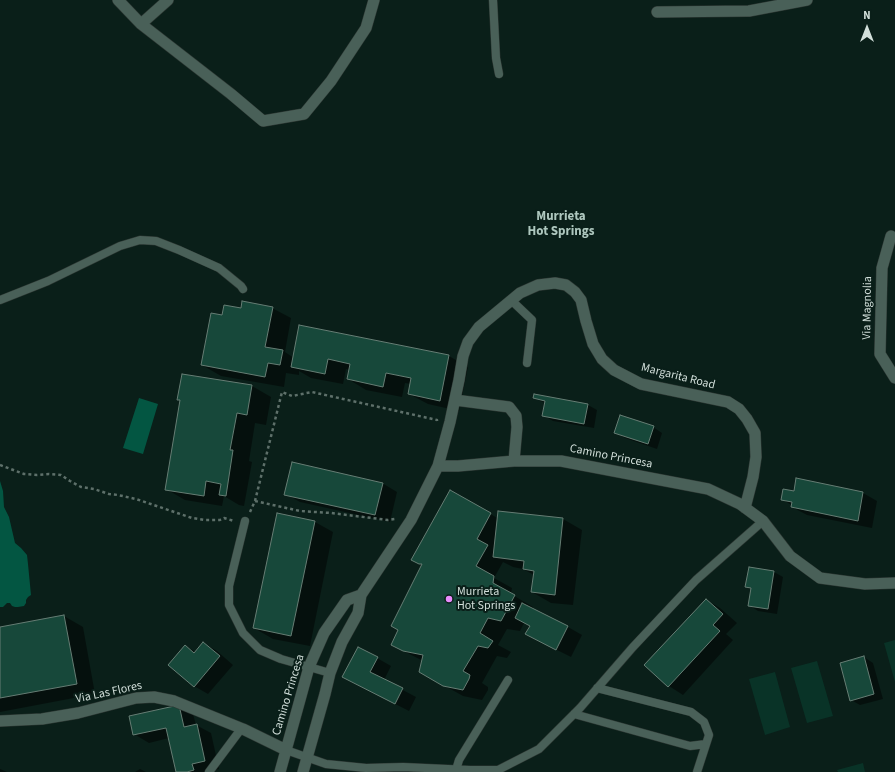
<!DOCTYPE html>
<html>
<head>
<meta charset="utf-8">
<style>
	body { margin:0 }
	#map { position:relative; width:895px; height:772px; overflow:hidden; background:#0a1f19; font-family:"Source Sans 3",sans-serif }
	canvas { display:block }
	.north { position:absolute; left:847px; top:8px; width:40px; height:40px; -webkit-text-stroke:3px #0a1f19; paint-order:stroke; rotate:0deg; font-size:11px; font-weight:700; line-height:16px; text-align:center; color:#d2dfda }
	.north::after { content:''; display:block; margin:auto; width:14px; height:18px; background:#d2dfda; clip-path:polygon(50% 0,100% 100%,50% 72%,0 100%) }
</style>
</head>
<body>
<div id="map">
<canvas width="895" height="772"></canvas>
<div class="north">N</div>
</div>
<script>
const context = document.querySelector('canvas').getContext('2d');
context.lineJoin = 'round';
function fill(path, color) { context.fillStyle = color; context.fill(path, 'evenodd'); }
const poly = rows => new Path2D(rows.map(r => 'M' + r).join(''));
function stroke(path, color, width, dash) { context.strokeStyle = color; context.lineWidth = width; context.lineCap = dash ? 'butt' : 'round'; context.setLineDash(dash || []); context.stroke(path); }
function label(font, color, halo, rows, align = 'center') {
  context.font = font + ' "Source Sans 3",sans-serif'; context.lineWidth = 4; context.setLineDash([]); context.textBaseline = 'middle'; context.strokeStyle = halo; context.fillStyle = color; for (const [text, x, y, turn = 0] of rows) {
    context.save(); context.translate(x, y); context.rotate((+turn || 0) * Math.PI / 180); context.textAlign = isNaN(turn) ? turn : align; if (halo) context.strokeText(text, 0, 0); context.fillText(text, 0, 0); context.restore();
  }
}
fill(poly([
	[895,640,895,682,884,643],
	[817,661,833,716,807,723,791,668],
	[775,672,790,727,765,735,749,679],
	[863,763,865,772,838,772,837,770]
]), '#093327');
fill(poly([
	[139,398,158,404,143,454,123,448],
	[0,481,3,491,4,507,9,517,15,543,21,548,27,555,28,564,31,595,28,597,26,600,26,603,24,606,18,607,15,607,12,606,10,603,7,603,3,607,0,607]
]), '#035642');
fill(poly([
	[272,308,291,318,285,352,294,358,300,326,449,356,468,367,459,411,428,404,409,394,411,384,405,383,402,397,366,390,348,379,349,370,346,369,343,384,311,378,299,371,299,375,286,373,284,387,221,376,202,365,223,316,241,309],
	[182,375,252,386,271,397,266,425,255,423,249,461,252,462,244,506,239,505,224,496,222,506,185,500,166,489,181,401,178,399],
	[534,398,588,405,597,410,594,428,553,421,543,415,545,403],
	[653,427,662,433,657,449,625,438,616,433],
	[797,479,863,493,877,501,872,528,807,515,792,507,793,506,782,499,795,492],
	[382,483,397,492,390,522,300,502,286,494],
	[451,491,499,519,499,512,563,519,582,530,573,605,551,603,532,592,534,575,523,569,513,567,503,562,494,578,512,588,511,594,533,607,532,609,568,627,582,635,571,657,541,642,527,634,531,626,524,623,520,631,507,629,498,645,511,652,507,658,497,656,482,683,488,687,488,690,482,700,463,696,420,672,423,661,392,645,400,630,422,565,412,559],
	[315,522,333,532,310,646,273,639,254,628],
	[774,572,783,577,777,614,758,611,749,605,752,589,747,586],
	[706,600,720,608,737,623,726,634,733,640,683,695,669,686,646,665],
	[64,616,83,627,95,694,0,712,0,628],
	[203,643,217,651,233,665,208,694,194,686,185,646,196,652],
	[864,657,873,663,883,699,860,705,851,700],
	[377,658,391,666,384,680,416,697,409,711,358,685],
	[179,706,193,714,196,725,211,733,219,769,206,772,177,772,169,738,149,743,134,734],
	[0,769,7,772,0,772],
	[140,769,146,772,135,772]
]), '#0007');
const building = poly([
	[242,301,273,307,265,347,283,350,280,365,268,363,265,377,201,365,211,313,222,315,224,305,241,308,242,301],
	[299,325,449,355,440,401,408,394,411,378,386,373,383,387,347,379,350,364,328,359,325,374,291,367,299,325],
	[182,374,252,385,247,415,237,413,230,450,233,450,226,496,219,495,221,484,206,481,204,496,165,490,180,400,177,400,182,374],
	[534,394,588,404,584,424,542,416,545,401,533,398,534,394],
	[620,415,654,426,648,444,614,433,620,415],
	[292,462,383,483,375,515,284,495,292,462],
	[796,478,863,492,858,521,791,507,792,502,781,500,783,489,794,491,796,478],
	[450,490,491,513,477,539,488,545,476,566,494,576,493,583,515,595,501,621,488,618,480,633,493,641,488,648,478,646,463,671,470,675,469,679,463,690,443,686,419,672,423,655,403,651,391,645,398,630,391,626,422,564,419,564,411,560,450,490],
	[498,511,563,518,555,595,531,592,534,571,523,569,524,561,493,557,498,511],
	[277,513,315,521,291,636,253,628,277,513],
	[749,567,774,571,768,609,748,606,751,588,745,587,749,567],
	[706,599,723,614,713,625,720,631,668,687,644,665,706,599],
	[522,603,568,626,556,650,525,634,530,626,515,618,522,603],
	[64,615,77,684,0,698,0,627,64,615],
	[203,642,220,656,194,687,168,665,185,645,194,653,203,642],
	[358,647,378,657,370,672,403,688,395,704,342,677,358,647],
	[864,656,874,694,850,701,840,663,864,656],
	[179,705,184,727,197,724,205,761,192,764,194,770,187,772,176,772,166,728,133,735,129,716,179,705]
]);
fill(building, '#17483a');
stroke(building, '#667d74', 1);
const service = poly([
	[493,0,496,58,499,74],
	[0,300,48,281,120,246,140,240,156,241,179,250,219,268,241,286,243,289],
	[511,300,532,320,527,363],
	[245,521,229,586,229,605,243,633,260,650,281,659,330,673],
	[597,688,691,712,704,722,709,735,697,772],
	[574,714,690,746,706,744],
	[286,750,326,764,366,768,403,767,470,770,498,770,539,749,580,708,633,647,696,580,763,521],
	[456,770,459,760,508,680],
	[209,772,241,729]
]);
const minor = poly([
	[118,0,141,24,231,94,263,121,304,114,331,81,366,28,374,0],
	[657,12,749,11,807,0],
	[141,24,168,0],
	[891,236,882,268,880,354,895,378],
	[455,400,509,407,516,416,517,427,514,461],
	[438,466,450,422,459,380,463,356,468,342,479,327,520,293,538,285,555,283,566,285,575,292,581,300,586,321,593,344,602,359,614,370,641,384,728,402,739,409,747,419,755,433,756,457,753,477,745,508],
	[0,721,42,719,78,713,136,698,154,697,174,701,243,729,286,750],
	[280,772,309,667,324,633,347,600,361,595],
	[303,772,325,694,330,673,342,642,358,613,361,595,411,520,438,466,458,466,514,461,561,461,708,489,740,504,763,521,790,556,820,578,865,584,895,583]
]);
stroke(service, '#2e3834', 9);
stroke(minor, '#2e3834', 12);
stroke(poly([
	[0,465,24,474,37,475,49,474,61,475,70,481,81,487,94,489,109,494,118,495,136,499,192,518,205,520,220,520,224,518,234,521],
	[255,501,300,511,331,513,388,520,395,519],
	[250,512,255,501,282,392,292,396,312,392,437,420,437,421]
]), '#5e706a', 2.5, [3, 3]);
stroke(service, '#496058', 8);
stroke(minor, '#496058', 11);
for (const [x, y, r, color] of [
	[449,599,4,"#ea8dfd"]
]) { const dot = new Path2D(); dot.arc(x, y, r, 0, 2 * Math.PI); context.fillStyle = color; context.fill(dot); stroke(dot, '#0a1f19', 1.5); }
label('12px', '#d2dfda', '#0a1f19', [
	["Via Magnolia",868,308,-89],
	["Margarita Road",678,377,14],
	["Camino Princesa",611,457,11],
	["Via Las Flores",109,693,-12],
	["Camino Princesa",289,695,-73]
]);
label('12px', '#d2dfda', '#0a1f19', [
	["Murrieta",457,592],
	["Hot Springs",457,606]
], 'left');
label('bold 13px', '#aec7be', '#0a1f19', [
	["Murrieta",561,217],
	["Hot Springs",561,232]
]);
</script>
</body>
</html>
